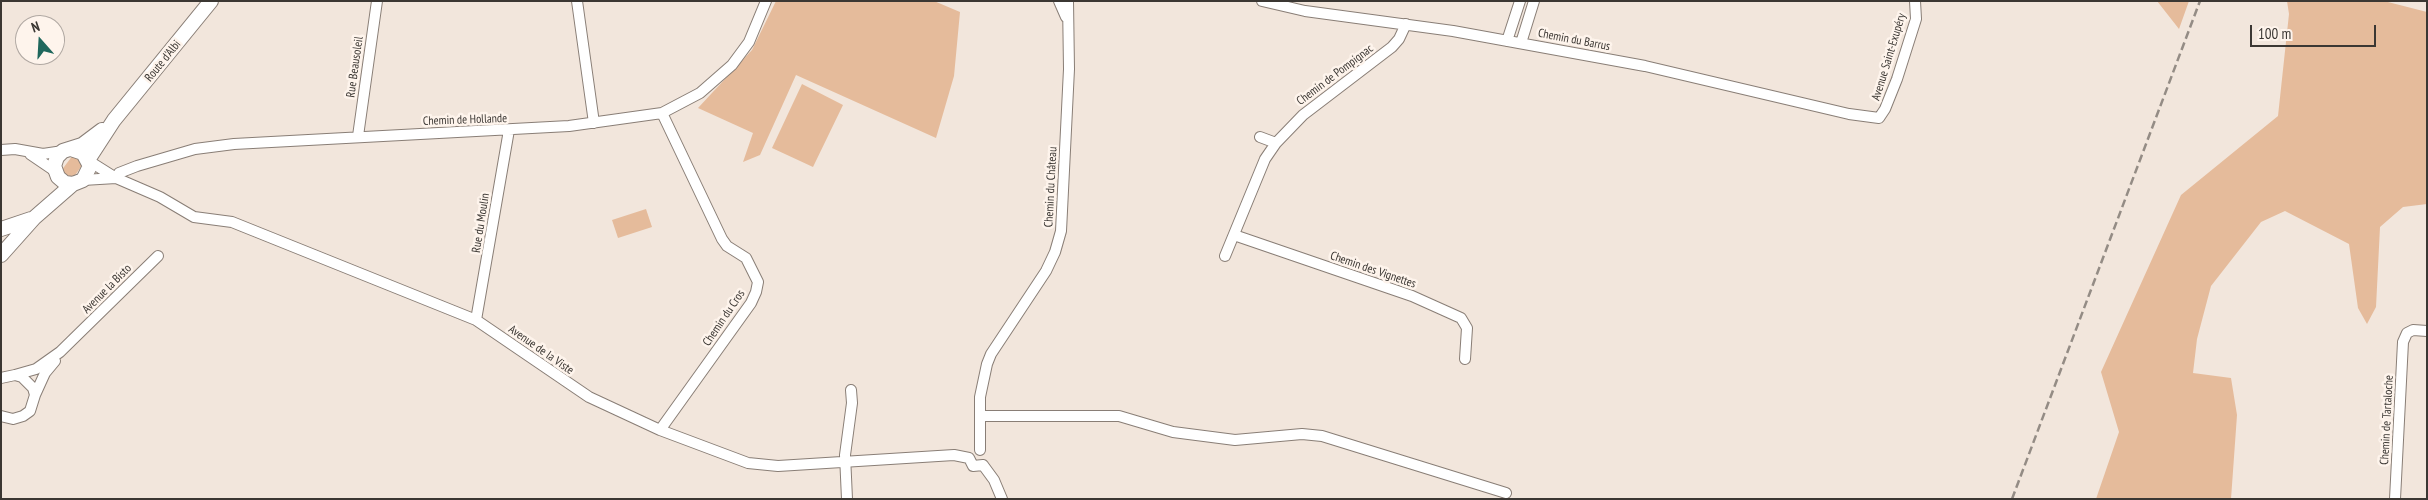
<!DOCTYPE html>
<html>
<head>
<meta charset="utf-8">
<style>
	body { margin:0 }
	#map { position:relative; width:2428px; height:500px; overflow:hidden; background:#f2e6dc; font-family:"PT Sans Narrow",sans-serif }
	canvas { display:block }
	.frame { position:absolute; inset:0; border:2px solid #3b3733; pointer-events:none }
	.north { position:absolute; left:15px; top:15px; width:50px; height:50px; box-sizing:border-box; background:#fef4ec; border:1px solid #b0a8a2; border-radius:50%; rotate:341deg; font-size:14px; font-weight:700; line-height:20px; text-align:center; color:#3b3733 }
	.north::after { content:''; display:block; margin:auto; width:18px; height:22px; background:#1f675c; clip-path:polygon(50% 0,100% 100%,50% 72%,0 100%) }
	.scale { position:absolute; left:2250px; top:25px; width:126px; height:22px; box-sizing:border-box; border:2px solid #3b3733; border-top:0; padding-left:6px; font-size:15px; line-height:18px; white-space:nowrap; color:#3b3733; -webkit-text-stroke:4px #fef4ec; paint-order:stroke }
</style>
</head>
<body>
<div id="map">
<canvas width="2428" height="500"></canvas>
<div class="frame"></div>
<div class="north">N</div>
<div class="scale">100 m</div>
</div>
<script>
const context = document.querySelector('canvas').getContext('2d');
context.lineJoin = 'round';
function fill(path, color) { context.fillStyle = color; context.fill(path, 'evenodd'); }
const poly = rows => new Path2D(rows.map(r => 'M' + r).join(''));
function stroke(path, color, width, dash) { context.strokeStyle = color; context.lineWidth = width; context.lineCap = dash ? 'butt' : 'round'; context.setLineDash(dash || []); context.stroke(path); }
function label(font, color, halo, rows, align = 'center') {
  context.font = font + ' "PT Sans Narrow",sans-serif'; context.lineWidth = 5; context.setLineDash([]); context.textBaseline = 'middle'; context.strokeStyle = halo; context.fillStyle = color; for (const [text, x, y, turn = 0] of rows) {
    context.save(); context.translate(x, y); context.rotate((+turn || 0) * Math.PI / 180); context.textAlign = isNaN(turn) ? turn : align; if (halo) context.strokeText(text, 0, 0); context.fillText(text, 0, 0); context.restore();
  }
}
fill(poly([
	[776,1,934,1,960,12,954,76,936,138,796,75,760,155,743,162,753,133,698,108,752,50],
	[2157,1,2189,1,2179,29],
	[2287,1,2384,1,2427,12,2427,204,2403,207,2380,227,2376,307,2367,324,2358,308,2349,244,2285,211,2261,222,2211,286,2197,339,2193,373,2231,378,2237,415,2231,499,2096,499,2119,432,2101,372,2181,195,2278,116,2289,14],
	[802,84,843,105,813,167,772,148],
	[73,155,77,156,83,164,73,178,66,176,61,171],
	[646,209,652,227,618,238,612,220]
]), '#e5bb9b');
const minor = poly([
	[577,1,594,123],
	[1059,1,1066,17],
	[1262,1,1305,11,1453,31,1645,66,1849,114,1879,118,1885,109,1897,79,1916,19,1915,1],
	[1507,41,1520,1],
	[1521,43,1534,1],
	[358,136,377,1],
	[1276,143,1303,115,1392,47,1399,39,1406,24],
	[1,150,15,149,43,154,63,151],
	[30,154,55,171],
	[89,161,116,178,160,197,194,217,232,222,476,320,589,397,660,430,748,463,778,466,954,455,969,458],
	[116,178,119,173,137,166,195,149,234,144,569,126,662,113,700,93,732,65,749,42,766,1],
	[83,180,116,178],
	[1234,235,1412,296,1461,318,1467,328,1465,359],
	[1225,256,1265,159,1276,143,1260,137],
	[476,320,509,130],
	[15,375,36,369,60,352,158,256],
	[1,378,15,375,22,377,33,388,35,395,30,411,23,416,13,419,1,416],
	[35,395,45,373,55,361],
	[980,416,1119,416,1173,432,1235,440,1302,434,1322,436,1506,493],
	[660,430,751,303,756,292,758,282,746,258,727,246,722,239,662,113],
	[980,450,980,397,987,364,991,354,1046,271,1055,252,1061,231,1069,69,1068,1],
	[969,458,973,466,983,465],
	[983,465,994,480,1002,499],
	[847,499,845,455,852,403,851,390],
	[2395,499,2403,342,2407,333,2413,330,2427,331]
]);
const major = poly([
	[71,149,83,153,90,166,83,180,73,184,65,183,58,177,54,166,57,157,63,151,82,145,102,130],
	[88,160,114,120,211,1],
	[1,229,31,219],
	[1,255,34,218,73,184]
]);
stroke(minor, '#897e76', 12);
stroke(major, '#897e76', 16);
stroke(minor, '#fff', 10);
stroke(major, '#fff', 14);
stroke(poly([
	[2012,499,2200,1]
]), '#948c85', 2.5, [8, 4]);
label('12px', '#3b3733', '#fef4ec', [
	["Chemin du Barrus",1574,40,11],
	["Avenue Saint-Exupéry",1889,57,-73],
	["Route d'Albi",163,61,-51],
	["Rue Beausoleil",355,67,-82],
	["Chemin de Pompignac",1335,75,-37],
	["Chemin de Hollande",465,120,-2],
	["Chemin du Château",1051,187,-87],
	["Rue du Moulin",481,223,-81],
	["Chemin des Vignettes",1373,270,19],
	["Avenue la Bisto",107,289,-45],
	["Chemin du Cros",724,318,-56],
	["Avenue de la Viste",541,350,35],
	["Chemin de Tartaloche",2387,420,-87]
]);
</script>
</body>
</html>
